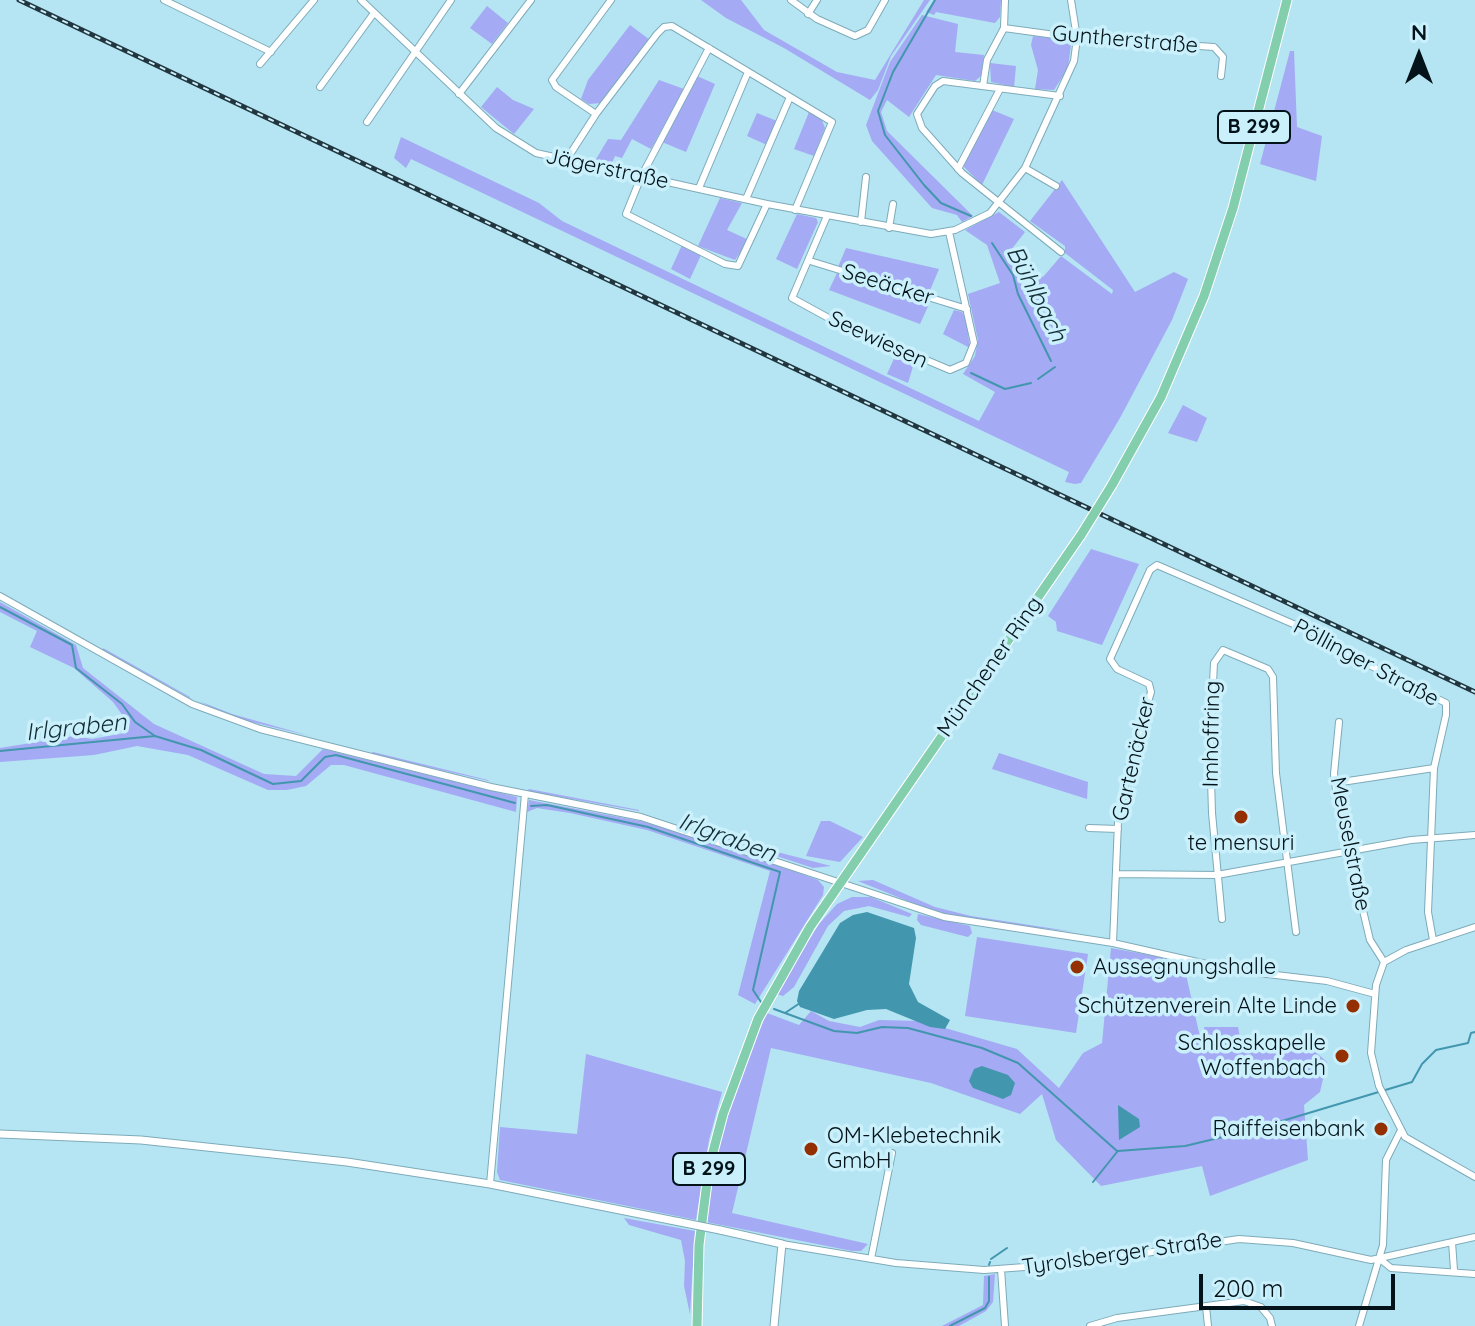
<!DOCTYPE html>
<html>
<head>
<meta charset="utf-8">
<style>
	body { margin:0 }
	#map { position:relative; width:1475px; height:1326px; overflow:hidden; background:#b5e4f3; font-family:Quicksand,sans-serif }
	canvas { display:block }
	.north { position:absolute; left:1379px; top:16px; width:80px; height:80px; -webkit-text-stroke:6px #caf0fc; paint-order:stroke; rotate:0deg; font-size:22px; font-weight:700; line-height:32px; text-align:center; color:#031319 }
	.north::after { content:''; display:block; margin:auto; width:28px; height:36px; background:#031319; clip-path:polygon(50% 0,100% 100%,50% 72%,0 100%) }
	.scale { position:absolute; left:1199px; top:1274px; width:196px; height:36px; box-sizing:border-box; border:4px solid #031319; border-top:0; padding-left:10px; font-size:24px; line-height:28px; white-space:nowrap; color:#031319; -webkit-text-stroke:6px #caf0fc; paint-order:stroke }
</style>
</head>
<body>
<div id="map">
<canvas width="1475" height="1326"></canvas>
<div class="north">N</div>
<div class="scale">200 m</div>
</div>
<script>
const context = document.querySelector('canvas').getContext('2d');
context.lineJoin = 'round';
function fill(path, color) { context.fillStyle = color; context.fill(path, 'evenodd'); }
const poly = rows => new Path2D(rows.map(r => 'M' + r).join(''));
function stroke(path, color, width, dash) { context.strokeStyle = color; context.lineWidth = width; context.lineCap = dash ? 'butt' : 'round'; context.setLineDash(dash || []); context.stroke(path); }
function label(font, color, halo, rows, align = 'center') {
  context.font = font + ' Quicksand,sans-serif'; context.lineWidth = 7; context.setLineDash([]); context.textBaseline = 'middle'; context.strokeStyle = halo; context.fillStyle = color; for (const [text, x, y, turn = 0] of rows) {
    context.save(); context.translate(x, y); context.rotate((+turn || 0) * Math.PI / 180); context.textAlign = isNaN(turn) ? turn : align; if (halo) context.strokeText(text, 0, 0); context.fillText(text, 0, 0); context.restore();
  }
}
fill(poly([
	[701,0,741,0,764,30,837,72,875,80,924,0,930,0,891,56,878,90,870,100,784,48,726,18],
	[934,0,1001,0,1000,17,995,23,936,12,934,15,926,12],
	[487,6,508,23,492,44,470,28],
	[922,15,958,24,955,52,984,55,981,76,975,81,936,75,909,117,887,100,881,112,887,131,973,216,962,222,957,215,932,208,872,141,866,125,890,62],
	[630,25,650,40,601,103,589,104,581,99,588,80],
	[1033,36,1067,40,1071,44,1068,68,1054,90,1035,89,1038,70,1031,45],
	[1290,51,1294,51,1297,127,1322,136,1316,181,1260,164],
	[990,63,1016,66,1014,87,991,82],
	[697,76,715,84,686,152,662,142],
	[659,80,684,89,651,149,632,139,622,158,615,156,611,165,595,161,608,139,621,140],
	[497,87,513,100,534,109,514,134,481,107],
	[992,110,1014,119,982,185,963,166],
	[809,112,821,118,825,128,814,156,794,149],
	[757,113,777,121,767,145,747,136],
	[401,137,539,203,562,221,979,421,995,392,963,374,975,356,978,340,968,294,1000,283,987,245,965,230,999,212,1025,232,1011,250,1043,277,1061,256,1112,294,1113,290,1065,253,1065,246,1030,221,1062,180,1135,292,1174,272,1188,279,1172,320,1120,418,1081,483,1075,484,1065,482,1069,472,411,159,406,168,394,158],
	[720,198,742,203,727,230,749,240,735,260,698,246],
	[797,214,816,218,818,222,797,269,776,259],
	[682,245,701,255,690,279,671,269],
	[846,248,939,269,928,295,838,267],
	[837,273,930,302,920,324,829,290],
	[954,310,962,312,966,319,970,348,943,334],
	[897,352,915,360,908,383,887,374],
	[1183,405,1207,418,1197,442,1168,433],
	[1091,549,1139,564,1102,645,1057,631,1056,622,1048,616],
	[0,602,76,645,83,668,154,724,264,774,296,776,323,749,517,797,516,812,344,765,331,765,306,786,287,790,268,790,188,755,137,746,94,755,0,762,0,748,74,736,92,739,125,733,128,723,113,702,74,668,30,647,37,631,0,612],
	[103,648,190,697,190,698,103,650],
	[199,701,232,714,310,736,231,717],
	[373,752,488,780,489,781,370,754],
	[999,753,1088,782,1087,799,992,769],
	[529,789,639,810,639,811,527,791],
	[529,800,640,821,716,843,818,880,824,887,823,895,755,1004,738,995,770,871,647,830,570,813,537,808,527,812],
	[821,821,830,821,863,837,840,862,806,856],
	[724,836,758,847,831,866,813,868,725,839],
	[873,880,935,907,971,916,1075,932,970,920,935,912,858,881],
	[852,897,871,897,912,914,909,917,869,906,844,911,828,926,794,987,783,996,776,994,819,924,837,904],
	[918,914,970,926,972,933,968,937,921,925,917,920],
	[977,937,1088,954,1076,1033,965,1016],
	[1111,948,1183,961,1200,1037,1205,1036,1204,1027,1238,1027,1242,1048,1304,1042,1327,1062,1320,1092,1304,1105,1308,1160,1210,1196,1202,1166,1101,1186,1056,1140,1042,1094,1020,1114,931,1083,771,1048,732,1213,868,1244,861,1251,852,1251,706,1222,718,1147,742,1070,767,1013,799,1025,811,1011,829,1021,860,1027,879,1020,921,1021,1017,1049,1059,1088,1083,1053,1102,1043],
	[586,1054,722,1092,709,1140,696,1220,500,1180,497,1172,500,1127,577,1134],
	[624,1218,695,1231,690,1314,684,1286,685,1261,681,1240,629,1225],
	[995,1274,993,1302,986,1311,959,1326,942,1326,983,1305,984,1276]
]), '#a4aaf4');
fill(poly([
	[867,912,914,928,916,938,909,984,918,1002,950,1020,945,1029,930,1027,886,1009,867,1010,834,1019,800,1007,797,1001,799,991,840,923,853,915],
	[982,1066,1008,1075,1015,1083,1011,1095,1003,1099,973,1088,969,1081,974,1069],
	[1118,1105,1139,1119,1140,1127,1119,1140]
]), '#4296ae');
stroke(poly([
	[935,0,893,72,878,111,885,135,924,185,941,203,971,216],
	[992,243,1013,275,1018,294,1051,361],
	[971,373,1005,389,1031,383],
	[1038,379,1055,367],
	[0,607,72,645,76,668,122,704,135,722,155,736],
	[0,751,155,736,201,750,273,784,301,781,325,757,336,755,515,803],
	[531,806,547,805,648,827,780,872,753,990,761,1002],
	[774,1009,834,1031,857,1033,882,1027,908,1028,982,1048,1018,1063,1117,1151],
	[785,1013,800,1003],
	[1118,1151,1185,1146,1252,1130,1412,1082,1422,1064,1436,1050,1468,1043,1471,1033,1475,1032],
	[1093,1182,1117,1152],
	[991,1259,1007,1248],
	[989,1265,990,1262],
	[950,1326,985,1308,989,1301,989,1277]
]), '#4296ae', 2);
const minor = poly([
	[164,0,271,52],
	[361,0,496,128,536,153,767,204,931,234,955,230,990,213,1025,168,1074,61,1077,38,1071,0],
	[791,0,817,19,855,36,868,30,885,0],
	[808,14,817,0],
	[1004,28,1077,38,1214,47,1223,57,1221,76],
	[709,48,641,177,626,214,725,264,738,266,767,204],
	[260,64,314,0],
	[983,86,987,60,1004,28,1005,0],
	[320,87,374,13],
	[459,94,531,0],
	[1060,96,943,81,935,86,917,114,922,128,962,173,1061,252],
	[596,114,556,87,552,80,611,0],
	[367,122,451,0],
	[565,162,596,114,657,34,664,27,672,26,832,122,795,210],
	[1025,168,1056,186],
	[958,169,1000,89],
	[699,188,748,72],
	[746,199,790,97],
	[827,216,792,298,834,321,950,370,966,363,974,343,949,232],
	[861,222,866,177],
	[889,228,893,204],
	[810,261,967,309],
	[0,596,192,704,260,729,491,787,641,817,944,917,1113,943,1233,970,1327,981,1375,994],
	[1339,722,1334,774,1338,805,1370,940,1384,962],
	[1335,783,1434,768],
	[1089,828,1118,829],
	[1116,874,1217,875,1411,840,1475,835],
	[1222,919,1212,813,1210,745,1214,663,1223,650,1268,669,1273,677,1276,773,1296,932],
	[1475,927,1406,950,1384,962,1376,985,1371,1053,1379,1086,1405,1137,1475,1177],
	[1113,943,1118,822,1129,766,1151,692,1149,684,1117,669,1110,659,1150,570,1157,565,1321,636,1347,654,1446,703,1446,715,1434,768,1428,912,1433,940],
	[490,1184,525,794],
	[1452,1242,1454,1270],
	[782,1244,896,1263,984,1270,1079,1263,1239,1239,1293,1243,1371,1260,1475,1237],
	[871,1259,892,1153],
	[1380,1259,1391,1268,1475,1274],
	[1001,1269,1005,1326],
	[1206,1306,1208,1326],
	[1090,1326,1117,1318,1244,1301,1261,1307,1270,1318,1272,1326],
	[1359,1326,1383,1245,1386,1160,1400,1132]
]);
const tertiary = poly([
	[0,1134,141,1140,347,1162,490,1184,680,1222],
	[720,1230,782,1244,774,1326]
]);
const primary = poly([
	[1112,485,1161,397,1204,296,1233,208,1287,0],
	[697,1326,699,1245,709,1167,723,1114,758,1019,810,927,1081,535]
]);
stroke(minor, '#7eabb9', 8);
stroke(tertiary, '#7eabb9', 9);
stroke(primary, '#fff', 11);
stroke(minor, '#fff', 6);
stroke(tertiary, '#fff', 7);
stroke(primary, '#82cead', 9);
const rail = poly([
	[19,0,1475,692]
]);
stroke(rail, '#21363e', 5);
stroke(rail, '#caf0fc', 2, [6]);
const tertiaryBridge = poly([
	[680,1222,720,1230]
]);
const primaryBridge = poly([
	[1081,535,1112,485]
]);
stroke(tertiaryBridge, '#7eabb9', 9, []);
stroke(primaryBridge, '#fff', 11, []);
stroke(tertiaryBridge, '#fff', 7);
stroke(primaryBridge, '#82cead', 9);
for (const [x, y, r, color] of [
	[1241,817,8,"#942f00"],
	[1077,967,8,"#942f00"],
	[1353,1006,8,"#942f00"],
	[1342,1056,8,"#942f00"],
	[1381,1129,8,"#942f00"],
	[811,1149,8,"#942f00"]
]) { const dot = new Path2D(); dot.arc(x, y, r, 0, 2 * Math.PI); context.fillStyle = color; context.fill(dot); stroke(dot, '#caf0fc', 3); }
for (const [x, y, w] of [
	[1254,127,72],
	[709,1169,72]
]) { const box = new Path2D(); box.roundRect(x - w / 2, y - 16, w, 32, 6); context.fillStyle = '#caf0fc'; context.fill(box); stroke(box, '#031319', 2); }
label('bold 20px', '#031319', null, [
	["B 299",1254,127],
	["B 299",709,1169]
]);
label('22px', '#031319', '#caf0fc', [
	["Guntherstraße",1125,40,5],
	["Jägerstraße",607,169,12],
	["Seeäcker",888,285,17],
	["Seewiesen",878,340,25],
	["Pöllinger Straße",1366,663,28],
	["Münchener Ring",990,667,-55],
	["Imhoffring",1212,734,-89],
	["Gartenäcker",1134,759,-77],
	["Meuselstraße",1350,844,79],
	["Tyrolsberger Straße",1122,1254,-8]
]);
label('22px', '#031319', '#caf0fc', [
	["te mensuri",1241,843,"center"],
	["Aussegnungshalle",1093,967,"left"],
	["Schützenverein Alte Linde",1337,1006],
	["Schlosskapelle",1326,1043],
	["Woffenbach",1326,1068],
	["Raiffeisenbank",1365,1129],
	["OM-Klebetechnik",827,1136,"left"],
	["GmbH",827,1161,"left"]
], 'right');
label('italic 24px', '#132d35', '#caf0fc', [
	["Bühlbach",1036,294,63],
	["Irlgraben",76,728,-6],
	["Irlgraben",727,838,20]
]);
</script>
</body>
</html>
